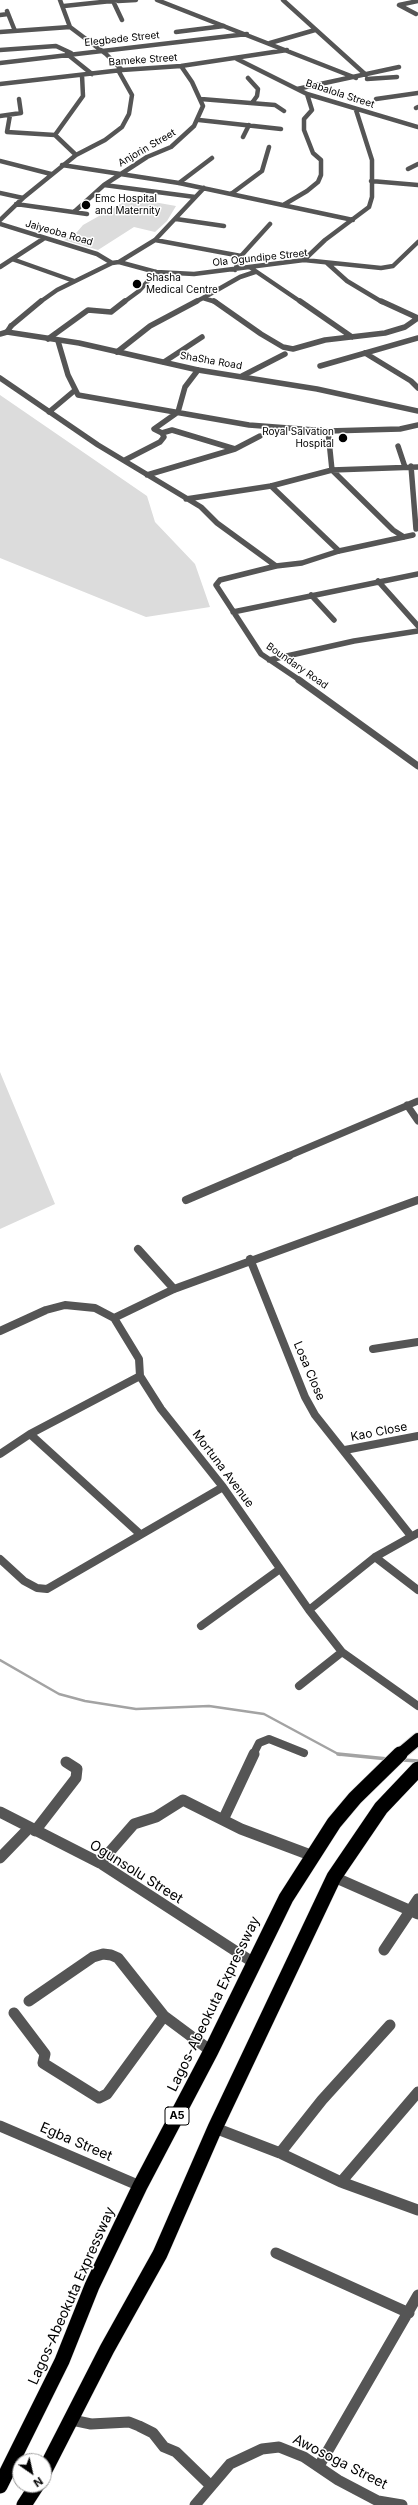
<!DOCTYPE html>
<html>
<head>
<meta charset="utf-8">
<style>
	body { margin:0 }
	#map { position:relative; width:418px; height:2505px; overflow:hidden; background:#fff; font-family:Inter,sans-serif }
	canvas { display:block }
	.north { position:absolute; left:12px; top:2453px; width:40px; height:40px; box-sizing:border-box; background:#fff; border:1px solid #999; border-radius:50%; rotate:146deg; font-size:11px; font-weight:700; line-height:16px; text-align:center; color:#000 }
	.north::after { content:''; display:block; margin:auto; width:14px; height:18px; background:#000; clip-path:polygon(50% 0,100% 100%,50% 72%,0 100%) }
</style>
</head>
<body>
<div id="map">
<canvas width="418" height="2505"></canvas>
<div class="north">N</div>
</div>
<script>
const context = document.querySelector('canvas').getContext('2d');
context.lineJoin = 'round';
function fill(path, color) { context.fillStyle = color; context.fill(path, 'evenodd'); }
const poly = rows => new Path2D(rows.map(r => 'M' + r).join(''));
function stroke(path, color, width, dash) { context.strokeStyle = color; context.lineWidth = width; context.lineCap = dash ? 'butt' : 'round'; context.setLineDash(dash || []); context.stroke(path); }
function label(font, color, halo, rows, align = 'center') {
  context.font = font + ' Inter,sans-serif'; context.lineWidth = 3; context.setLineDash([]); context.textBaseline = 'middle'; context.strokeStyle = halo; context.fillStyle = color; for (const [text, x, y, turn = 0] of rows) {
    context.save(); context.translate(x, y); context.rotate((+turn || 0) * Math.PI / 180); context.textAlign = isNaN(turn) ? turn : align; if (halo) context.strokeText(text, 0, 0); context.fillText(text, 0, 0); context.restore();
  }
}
fill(poly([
	[131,198,176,206,167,221,155,232,134,227,98,250,64,240,77,232,83,225],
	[0,395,147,496,155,522,195,564,210,607,146,617,0,558],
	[0,1072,55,1204,0,1229]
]), '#dcdcdc');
stroke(poly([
	[0,1660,59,1694,85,1701,136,1709,209,1706,264,1714,340,1755]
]), '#a3a3a3', 2.5);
stroke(poly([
	[338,1754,388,1759],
	[403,1760,418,1761]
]), '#a3a3a3', 3.5);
const trunkFar1 = poly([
	[399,1755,418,1739]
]);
const trunk = poly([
	[44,2472,107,2349,160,2254,215,2128,334,1877,381,1808,418,1769],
	[0,2486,62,2361,92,2286,140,2186,211,2051,286,1898,334,1823,355,1798,400,1754],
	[24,2505,37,2485]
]);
stroke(trunkFar1, '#dbdbdb', 14);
stroke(trunk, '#dbdbdb', 16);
stroke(poly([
	[60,0,70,27,106,54,122,70],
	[157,0,356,78],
	[283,0,366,75],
	[113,1,122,20],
	[118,1,136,0],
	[64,6,121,0],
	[7,11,15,31],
	[416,14,399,5,418,1],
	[0,15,8,14],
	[0,32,70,27],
	[176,32,224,26],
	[270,43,315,30],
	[0,50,56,46,71,53],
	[67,54,92,74],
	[237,59,307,94,418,127],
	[0,63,247,34],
	[248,78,258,89,257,96,252,103],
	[367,79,397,77],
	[0,84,122,70,181,66,287,50],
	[297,89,399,67],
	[201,99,275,105,284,111],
	[376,99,418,93],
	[416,108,418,107],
	[10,115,7,132,55,135],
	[0,116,21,113,19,99],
	[199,120,281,129],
	[243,137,249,125],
	[76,155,55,135,83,96,82,75],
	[0,161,51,174],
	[62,165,179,183,353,220],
	[408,169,418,164],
	[371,181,418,185],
	[179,183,212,158],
	[104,185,195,197],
	[0,193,23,198],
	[231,194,262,171,269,147],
	[16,204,87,214],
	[285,204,307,191,318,182,321,175,321,160,313,153,304,130,304,119,312,110,307,94],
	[74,212,104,185,147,157,171,147,194,126,203,106,192,82,181,66],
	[176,219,224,226],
	[0,220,23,198,76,155,105,140,122,127,129,114,132,95,118,70],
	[0,224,97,254,112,263],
	[155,240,241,256],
	[12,259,74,281],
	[304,260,325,240,369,207,372,197,372,160,356,110],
	[119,262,156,272,194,274,304,260,381,268,393,266,418,242],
	[112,263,119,262,155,240,204,188],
	[327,263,347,281,382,302],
	[0,267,43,239],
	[251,268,301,302],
	[235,270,241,256,270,224],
	[203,298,240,277,255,272],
	[40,302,57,290,112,263],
	[124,302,139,291,156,272],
	[195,302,203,298,216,302]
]), '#555', 4.5);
stroke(poly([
	[214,301,261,334,283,347,293,349,325,340,385,333,405,327,418,318],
	[300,301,352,337],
	[381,301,418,318],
	[11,326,41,301],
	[0,334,7,332],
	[48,339,88,310,111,312,125,301],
	[58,341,68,375,78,395,249,425,328,431,400,429,418,425],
	[117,352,150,326,197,301],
	[365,353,411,381,418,388],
	[164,362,202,337],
	[320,366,418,338],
	[198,370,185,387,178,412,154,429,162,433,172,430,235,449],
	[242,376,285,354],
	[0,378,98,445,201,507,217,523,276,566],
	[49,412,74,391],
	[328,431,332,470,393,530,404,537],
	[398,446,405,467],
	[125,460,160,442,164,437,162,433],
	[411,466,416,529],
	[147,475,235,449,260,436],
	[271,486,339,551],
	[186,499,271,486,332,470,418,467],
	[378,581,418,626],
	[311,595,334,620],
	[233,612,418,574],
	[269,660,354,641,418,631],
	[301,681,261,654,216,585,220,580,276,566,302,563,339,551,413,535]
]), '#555', 5.5);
stroke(poly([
	[299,680,418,766],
	[407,1105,418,1121],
	[286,1157,418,1101]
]), '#555', 7);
stroke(poly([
	[186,1200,289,1156],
	[138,1249,174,1289],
	[250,1259,305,1397,315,1415,411,1536],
	[114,1318,174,1289,418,1200],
	[0,1331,46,1310,65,1305,95,1308,114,1318,139,1359,140,1376,161,1409,223,1487,309,1610,342,1652,418,1706],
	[373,1349,418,1342],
	[30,1434,140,1534],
	[345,1450,418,1436],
	[0,1454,30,1434,140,1376],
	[375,1557,418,1590],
	[0,1559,24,1581,37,1588,47,1589,223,1487],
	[309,1610,375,1557,418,1533],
	[201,1626,280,1569],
	[299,1686,342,1652],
	[253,1755,259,1743,269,1739,304,1753]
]), '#555', 8);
stroke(poly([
	[0,1812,100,1863,254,1963],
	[223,1820,254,1754],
	[35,1831,76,1778,77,1769,66,1762],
	[0,1858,29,1828],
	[100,1863,134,1824,156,1817,183,1800,241,1829,313,1856],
	[334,1877,418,1914],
	[384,1950,418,1899],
	[29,2001,93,1957,103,1954,111,1955,118,1958,164,2016,211,2051],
	[14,2013,45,2054,43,2063,99,2098,107,2094,164,2016],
	[0,2126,140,2186],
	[215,2128,280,2153,341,2182,418,2210],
	[280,2153,322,2100,390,2025],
	[341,2182,418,2092],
	[276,2253,409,2313],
	[72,2420,91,2424,129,2422,139,2426,153,2433,164,2447,176,2452,210,2485],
	[319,2466,418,2295]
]), '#555', 11);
stroke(poly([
	[11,326,7,332,79,343,198,370,317,389,418,411]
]), '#555', 5.5);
stroke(poly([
	[195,2505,230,2464,262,2449,279,2447,304,2457,338,2480,378,2501,402,2505]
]), '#555', 11);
stroke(trunkFar1, '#000', 12);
stroke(trunk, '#000', 15);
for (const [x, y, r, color] of [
	[86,205,5,"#000"],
	[137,284,5,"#000"],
	[343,438,5,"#000"]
]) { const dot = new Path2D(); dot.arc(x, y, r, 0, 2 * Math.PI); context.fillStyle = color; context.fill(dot); stroke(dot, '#fff', 1.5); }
label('10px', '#000', '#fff', [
	["Elegbede Street",122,39,-6],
	["Bameke Street",143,60,-4],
	["Babalola Street",340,94,18],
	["Anjorin Street",147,148,-30],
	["Jaiyeoba Road",59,233,16],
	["Ola Ogundipe Street",260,258,-6],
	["ShaSha Road",211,361,10],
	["Boundary Road",297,666,35]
]);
label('10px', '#000', '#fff', [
	["Emc Hospital",95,199],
	["and Maternity",95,211],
	["Shasha",146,278],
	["Medical Centre",146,290],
	["Royal Salvation",334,432,"right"],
	["Hospital",334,444,"right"]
], 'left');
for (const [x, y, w] of [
	[177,2116,24]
]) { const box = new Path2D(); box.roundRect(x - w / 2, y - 9, w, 18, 3); context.fillStyle = '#fff'; context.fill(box); stroke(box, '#000', 1); }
label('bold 11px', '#000', null, [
	["A5",177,2116]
]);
label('12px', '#000', '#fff', [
	["Losa Close",309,1371,67],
	["Kao Close",379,1432,-11],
	["Mortuna Avenue",223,1469,53]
]);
label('14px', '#000', '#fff', [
	["Ogunsolu Street",136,1872,32],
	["Lagos-Abeokuta Expressway",214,2004,-64],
	["Egba Street",76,2142,23],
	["Lagos-Abeokuta Expressway",72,2296,-66],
	["Awosoga Street",340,2462,27]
]);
</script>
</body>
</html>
